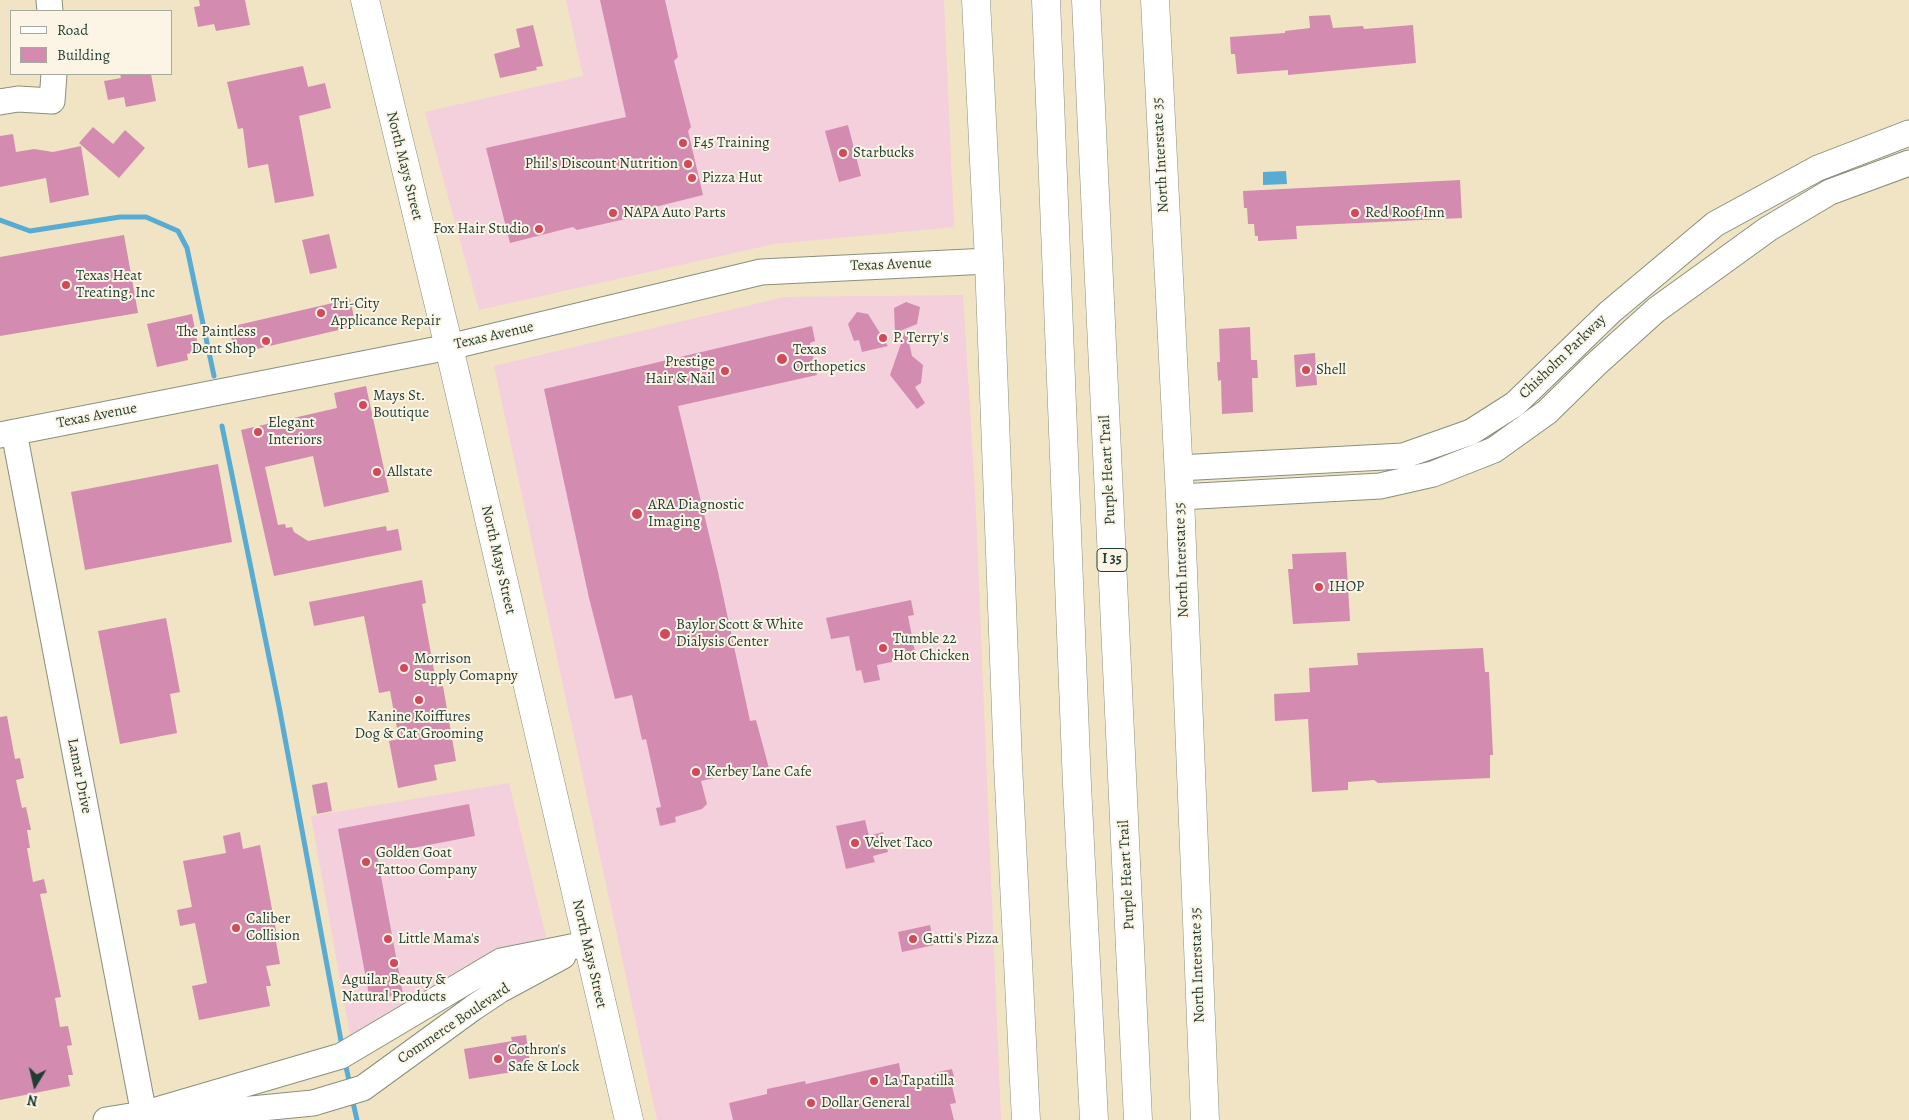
<!DOCTYPE html>
<html>
<head>
<meta charset="utf-8">
<style>
	body { margin:0 }
	#map { position:relative; width:1909px; height:1120px; overflow:hidden; background:#f0e4c5; font-family:Alegreya,serif }
	canvas { display:block }
	.legend { position:absolute; left:10px; top:10px; width:162px; height:65px; box-sizing:border-box; background:#fcf5e5; border:1px solid #a4ab9e; margin:0; padding:6px 9px; list-style:none; font-size:15px; color:#1f3d34 }
	.legend li { display:flex; align-items:center; gap:10px; height:25px }
	.legend b { width:25px; border:1px solid #a4ab9e }
	.north { position:absolute; left:10px; top:1060px; width:50px; height:50px; -webkit-text-stroke:4px #fcf5e5; paint-order:stroke; rotate:189deg; font-size:14px; font-weight:700; line-height:20px; text-align:center; color:#1f3d34 }
	.north::after { content:''; display:block; margin:auto; width:18px; height:22px; background:#1f3d34; clip-path:polygon(50% 0,100% 100%,50% 72%,0 100%) }
</style>
</head>
<body>
<div id="map">
<canvas width="1909" height="1120"></canvas>
<ul class="legend">
<li><b style="height:6px;background:#fff"></b>Road</li>
<li><b style="height:14px;background:#d38caf"></b>Building</li>
</ul>
<div class="north">N</div>
</div>
<script>
const context = document.querySelector('canvas').getContext('2d');
context.lineJoin = 'round';
function fill(path, color) { context.fillStyle = color; context.fill(path, 'evenodd'); }
const poly = rows => new Path2D(rows.map(r => 'M' + r).join(''));
function stroke(path, color, width, dash) { context.strokeStyle = color; context.lineWidth = width; context.lineCap = dash ? 'butt' : 'round'; context.setLineDash(dash || []); context.stroke(path); }
function label(font, color, halo, rows, align = 'center') {
  context.font = font + ' Alegreya,serif'; context.lineWidth = 4; context.setLineDash([]); context.textBaseline = 'middle'; context.strokeStyle = halo; context.fillStyle = color; for (const [text, x, y, turn = 0] of rows) {
    context.save(); context.translate(x, y); context.rotate((+turn || 0) * Math.PI / 180); context.textAlign = isNaN(turn) ? turn : align; if (halo) context.strokeText(text, 0, 0); context.fillText(text, 0, 0); context.restore();
  }
}
fill(poly([
	[566,0,944,0,954,227,774,244,479,310,425,112,583,76],
	[963,295,975,491,1001,1120,657,1120,494,366,784,297],
	[509,783,546,937,472,962,350,1035,311,816]
]), '#f4cfdc');
fill(poly([
	[1286,171,1287,184,1263,185,1263,172]
]), '#58abd3');
stroke(poly([
	[0,220,30,231,120,217,146,217,178,231,187,248,214,376],
	[222,426,279,706,342,1046],
	[345,1062,350,1085],
	[352,1098,357,1120]
]), '#58abd3', 5);
fill(poly([
	[199,0,245,0,250,25,216,31,214,24,198,27,194,7,200,6],
	[600,0,665,0,678,57,674,61,691,127,688,131,703,195,655,207,652,213,577,230,573,227,510,243,486,148,626,117],
	[1330,15,1333,28,1363,26,1364,29,1413,25,1416,63,1288,75,1288,70,1237,74,1235,54,1231,54,1230,37,1285,33,1285,31,1310,28,1309,16],
	[533,25,543,66,536,67,537,70,500,78,494,54,520,47,516,29],
	[303,66,308,87,325,83,331,108,299,116,314,196,275,203,268,164,248,168,243,128,238,129,227,82],
	[120,74,151,74,156,101,126,107,124,97,108,100,104,81,121,78],
	[848,125,861,176,839,182,825,131],
	[93,127,113,144,125,130,145,148,119,178,79,143],
	[13,134,16,152,34,149,53,152,81,146,89,195,50,203,46,178,0,187,0,136],
	[1460,180,1462,218,1296,226,1297,239,1258,241,1258,236,1255,236,1254,224,1248,224,1247,208,1244,208,1243,191],
	[329,234,337,268,310,274,302,240],
	[124,235,138,313,0,336,0,257],
	[350,299,356,326,235,354,229,327],
	[906,302,920,307,917,324,895,333,894,308],
	[857,312,868,314,888,346,862,352,859,340,854,341,848,324],
	[192,314,199,351,187,354,188,360,157,367,147,324],
	[812,326,815,341,810,343,817,375,678,406,718,572,750,721,756,720,770,772,753,775,752,770,744,771,701,781,707,804,702,809,675,817,676,822,660,826,656,808,661,807,646,739,642,740,632,695,615,699,589,598,544,389],
	[1250,327,1251,360,1257,360,1258,378,1252,378,1253,412,1222,414,1221,380,1218,381,1217,362,1220,362,1219,329],
	[906,329,912,356,923,365,921,383,915,387,925,403,917,409,890,375],
	[1315,353,1317,385,1296,387,1294,355],
	[366,386,389,492,324,507,313,456,265,467,278,525,285,524,286,528,292,527,294,532,308,541,386,526,387,531,398,529,402,550,274,576,241,430,337,408,334,393],
	[218,464,232,542,85,570,71,492],
	[1346,552,1350,621,1293,624,1288,569,1293,569,1292,554],
	[422,580,426,603,422,604,437,687,443,686,456,761,434,765,437,780,398,788,389,741,399,739,390,691,379,693,364,616,314,626,309,602],
	[911,600,914,615,908,616,916,657,877,665,880,680,864,683,861,670,856,671,849,636,831,639,826,618],
	[166,618,180,692,170,694,177,733,120,744,98,631],
	[1483,648,1485,672,1489,672,1493,755,1490,755,1490,778,1378,783,1374,780,1348,782,1348,790,1312,792,1308,719,1275,721,1274,694,1310,692,1309,668,1358,665,1357,653],
	[7,716,15,759,20,758,24,778,16,780,22,808,26,807,31,830,27,830,30,848,27,848,33,882,44,879,47,893,40,894,61,997,55,998,60,1027,68,1026,72,1045,67,1046,73,1075,68,1075,70,1086,0,1100,0,717],
	[327,782,332,811,317,814,312,785],
	[469,804,475,836,377,855,403,994,370,1000,338,829],
	[865,820,869,836,883,832,888,852,873,856,875,862,846,869,836,826],
	[240,832,243,849,260,845,277,936,275,936,280,964,266,966,271,986,266,986,270,1006,199,1020,192,986,207,983,195,923,180,926,177,910,192,907,183,861,226,853,223,836],
	[930,925,934,945,902,952,898,932],
	[526,1035,531,1069,469,1079,464,1049,512,1041,511,1037],
	[899,1063,903,1086,936,1078,934,1073,952,1069,956,1085,952,1086,956,1103,950,1104,954,1120,733,1120,729,1103,767,1094,767,1089,805,1081,806,1084]
]), '#d38caf');
const minor = poly([
	[49,0,50,11],
	[0,102,18,99,52,101,54,74],
	[14,432,145,1120],
	[0,435,449,347,761,272,989,261],
	[1178,468,1403,456,1471,432,1515,404,1610,312,1715,224,1818,168,1909,133],
	[1180,497,1380,486,1433,474,1494,450,1547,412,1595,365,1656,310,1768,229,1830,192,1909,163],
	[178,1113,231,1111,313,1103,363,1088,473,1008,500,990,563,956],
	[106,1120,143,1114,341,1056,501,961,586,944]
]);
const major = poly([
	[365,0,449,347,629,1120],
	[976,0,989,261,1008,764,1026,1120],
	[1155,0,1180,497,1205,1120]
]);
const highway = poly([
	[1046,0,1077,785,1094,1120],
	[1086,0,1138,1120]
]);
stroke(minor, '#88907c', 27);
stroke(major, '#88907c', 29);
stroke(highway, '#88907c', 29);
stroke(minor, '#fff', 25);
stroke(major, '#fff', 28);
stroke(highway, '#fff', 28);
for (const [x, y, r, color] of [
	[683,143,5,"#d1495b"],
	[843,153,5,"#d1495b"],
	[688,164,5,"#d1495b"],
	[692,178,5,"#d1495b"],
	[613,213,5,"#d1495b"],
	[1355,213,5,"#d1495b"],
	[539,229,5,"#d1495b"],
	[66,285,5,"#d1495b"],
	[321,313,5,"#d1495b"],
	[883,338,5,"#d1495b"],
	[266,341,5,"#d1495b"],
	[782,359,6,"#d1495b"],
	[1306,370,5,"#d1495b"],
	[725,371,5,"#d1495b"],
	[363,405,5,"#d1495b"],
	[258,432,5,"#d1495b"],
	[377,472,5,"#d1495b"],
	[637,514,6,"#d1495b"],
	[1319,587,5,"#d1495b"],
	[665,634,6,"#d1495b"],
	[883,648,5,"#d1495b"],
	[404,668,5,"#d1495b"],
	[419,700,5,"#d1495b"],
	[696,772,5,"#d1495b"],
	[855,843,5,"#d1495b"],
	[366,862,5,"#d1495b"],
	[236,928,5,"#d1495b"],
	[388,939,5,"#d1495b"],
	[913,939,5,"#d1495b"],
	[394,963,5,"#d1495b"],
	[498,1059,5,"#d1495b"],
	[874,1081,5,"#d1495b"],
	[811,1103,5,"#d1495b"]
]) { const dot = new Path2D(); dot.arc(x, y, r, 0, 2 * Math.PI); context.fillStyle = color; context.fill(dot); stroke(dot, '#fcf5e5', 2); }
for (const [x, y, w] of [
	[1112,560,30]
]) { const box = new Path2D(); box.roundRect(x - w / 2, y - 11.5, w, 23, 4); context.fillStyle = '#fcf5e5'; context.fill(box); stroke(box, '#1f3d34', 1); }
label('bold 14px', '#1f3d34', null, [
	["I 35",1112,560]
]);
label('15px', '#1f3d34', '#fcf5e5', [
	["F45 Training",693,143],
	["Starbucks",853,153],
	["Phil's Discount Nutrition",678,164,"right"],
	["Pizza Hut",702,178],
	["NAPA Auto Parts",623,213],
	["Red Roof Inn",1365,213],
	["Fox Hair Studio",529,229,"right"],
	["Texas Heat",76,276],
	["Treating, Inc",76,293],
	["Tri-City",331,304],
	["Applicance Repair",331,321],
	["The Paintless",256,332,"right"],
	["Dent Shop",256,349,"right"],
	["P. Terry's",893,338],
	["Texas",793,350],
	["Orthopetics",793,367],
	["Prestige",715,362,"right"],
	["Hair & Nail",715,379,"right"],
	["Shell",1316,370],
	["Mays St.",373,396],
	["Boutique",373,413],
	["Elegant",268,423],
	["Interiors",268,440],
	["Allstate",387,472],
	["ARA Diagnostic",648,505],
	["Imaging",648,522],
	["IHOP",1329,587],
	["Baylor Scott & White",676,625],
	["Dialysis Center",676,642],
	["Tumble 22",893,639],
	["Hot Chicken",893,656],
	["Morrison",414,659],
	["Supply Comapny",414,676],
	["Kanine Koiffures",419,717,"center"],
	["Dog & Cat Grooming",419,734,"center"],
	["Kerbey Lane Cafe",706,772],
	["Velvet Taco",865,843],
	["Golden Goat",376,853],
	["Tattoo Company",376,870],
	["Caliber",246,919],
	["Collision",246,936],
	["Little Mama's",398,939],
	["Gatti's Pizza",923,939],
	["Aguilar Beauty &",394,980,"center"],
	["Natural Products",394,997,"center"],
	["Cothron's",508,1050],
	["Safe & Lock",508,1067],
	["La Tapatilla",884,1081],
	["Dollar General",821,1103]
], 'left');
label('15px', '#1f3d34', '#fcf5e5', [
	["North Interstate 35",1161,155,-93],
	["North Mays Street",404,166,76],
	["Texas Avenue",891,265,-2],
	["Texas Avenue",494,336,-13],
	["Chisholm Parkway",1563,357,-44],
	["Texas Avenue",97,416,-11],
	["Purple Heart Trail",1108,470,-93],
	["North Mays Street",498,560,77],
	["North Interstate 35",1182,560,-92],
	["Lamar Drive",79,776,79],
	["Purple Heart Trail",1127,875,-93],
	["North Mays Street",589,954,77],
	["North Interstate 35",1198,965,-92],
	["Commerce Boulevard",454,1024,-34]
]);
</script>
</body>
</html>
